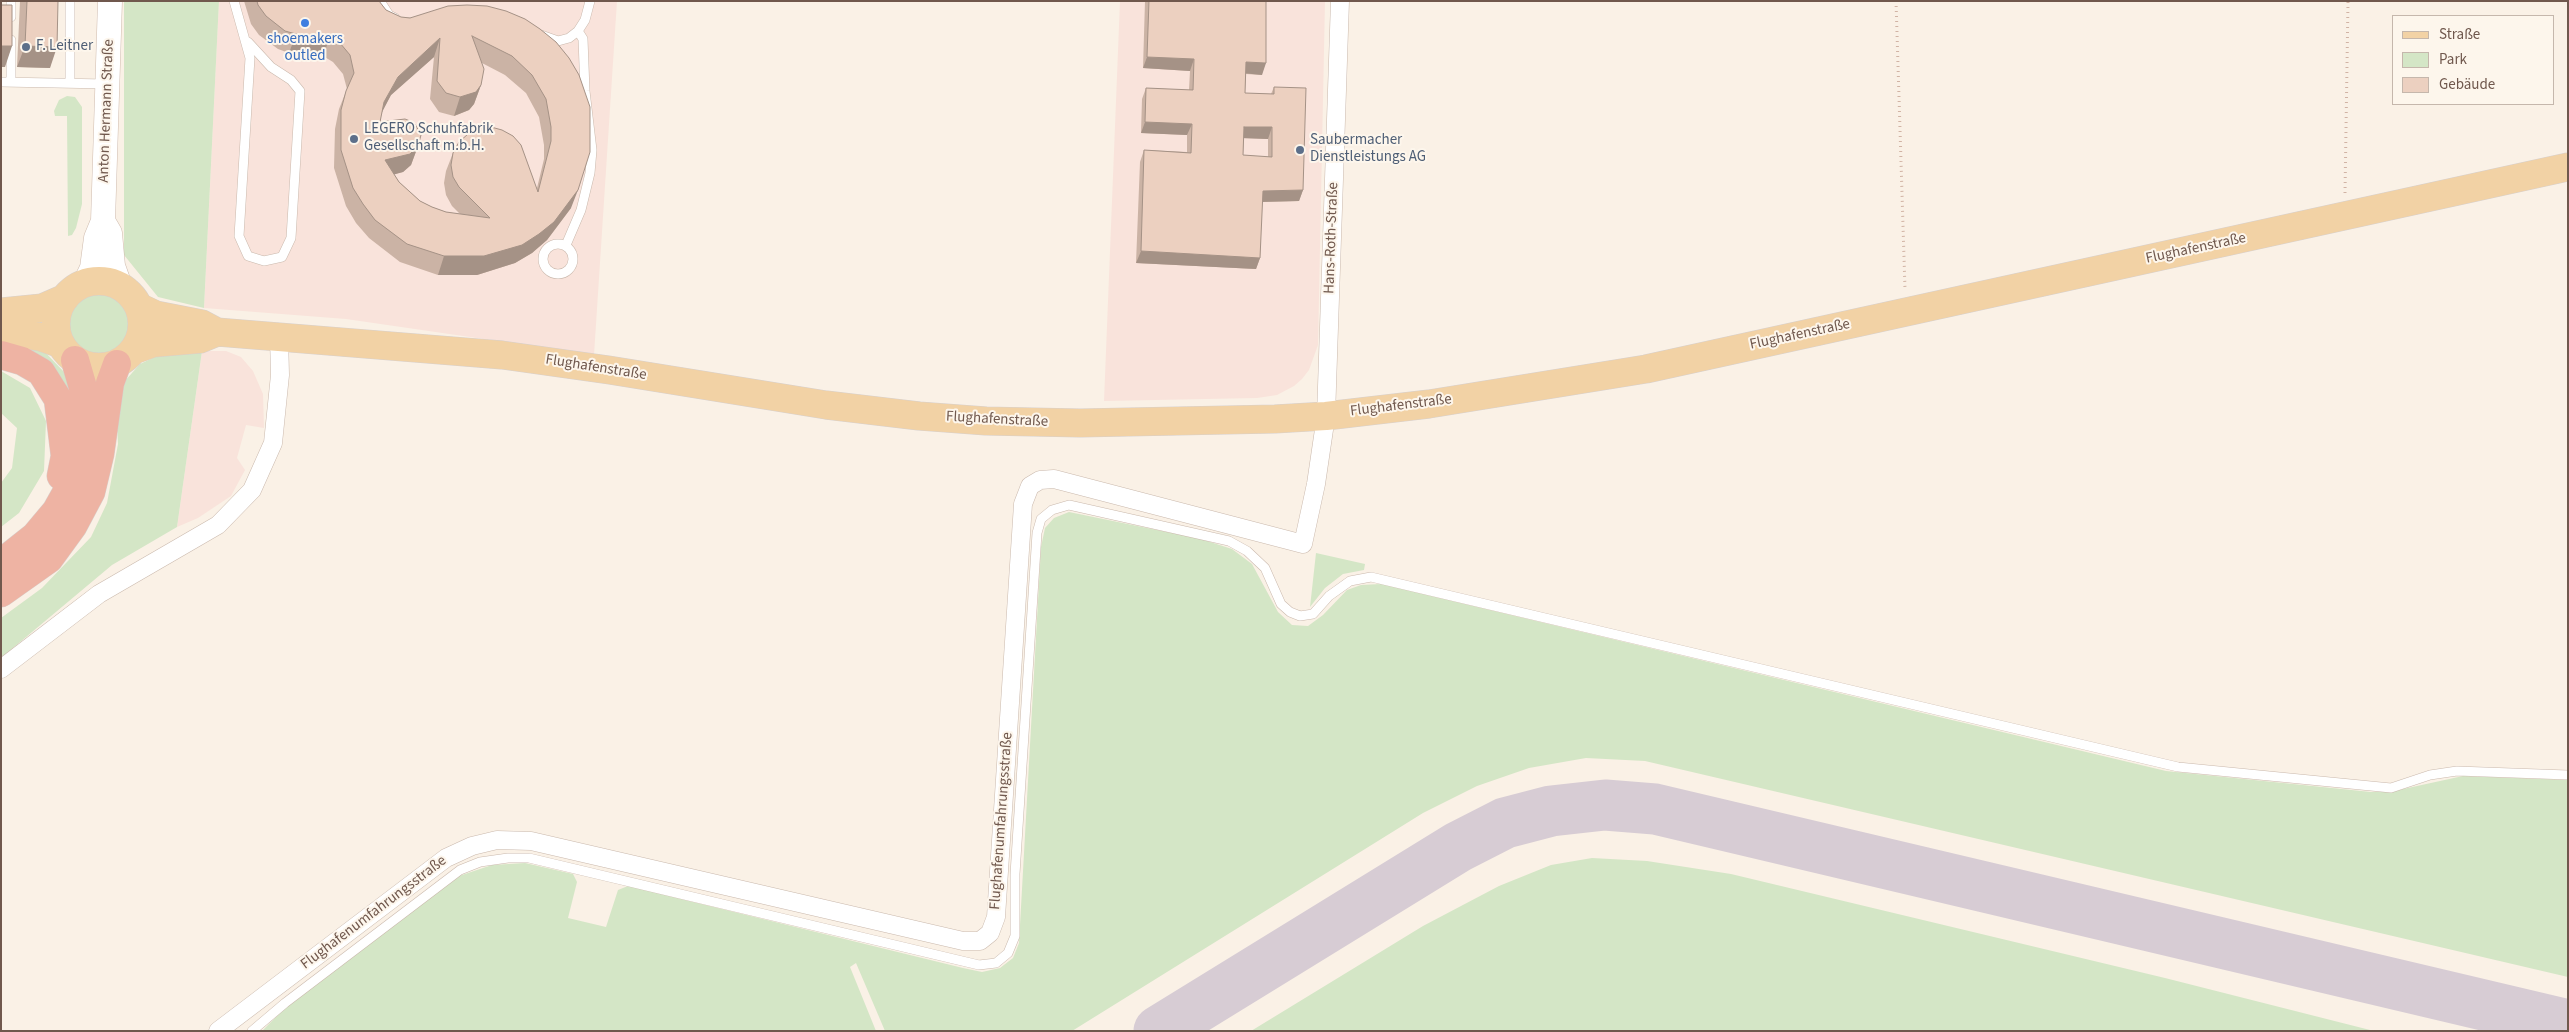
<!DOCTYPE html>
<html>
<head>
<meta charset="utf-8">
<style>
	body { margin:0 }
	#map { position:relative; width:2569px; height:1032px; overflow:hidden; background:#faf1e6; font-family:"Source Sans 3",sans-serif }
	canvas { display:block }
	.frame { position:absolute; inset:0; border:2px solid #70584d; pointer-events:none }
	.legend { position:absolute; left:2392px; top:15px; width:162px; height:90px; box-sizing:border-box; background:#fdf6ec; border:1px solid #c5b7ac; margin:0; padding:6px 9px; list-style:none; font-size:15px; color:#70584d }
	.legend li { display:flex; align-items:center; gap:10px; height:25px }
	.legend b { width:25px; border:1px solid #c5b7ac }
</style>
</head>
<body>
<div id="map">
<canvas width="2569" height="1032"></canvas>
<div class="frame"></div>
<ul class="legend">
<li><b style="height:6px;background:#f2d2a5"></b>Straße</li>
<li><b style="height:14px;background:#d4e6c6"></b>Park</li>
<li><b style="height:14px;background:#ecd0c0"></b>Gebäude</li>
</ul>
</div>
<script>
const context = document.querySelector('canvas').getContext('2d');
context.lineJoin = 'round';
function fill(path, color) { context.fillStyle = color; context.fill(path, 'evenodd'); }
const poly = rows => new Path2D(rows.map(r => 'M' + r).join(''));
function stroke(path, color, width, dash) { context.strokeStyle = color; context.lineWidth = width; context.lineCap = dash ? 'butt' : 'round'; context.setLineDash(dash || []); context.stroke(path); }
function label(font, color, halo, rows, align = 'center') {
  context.font = font + ' "Source Sans 3",sans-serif'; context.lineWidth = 4; context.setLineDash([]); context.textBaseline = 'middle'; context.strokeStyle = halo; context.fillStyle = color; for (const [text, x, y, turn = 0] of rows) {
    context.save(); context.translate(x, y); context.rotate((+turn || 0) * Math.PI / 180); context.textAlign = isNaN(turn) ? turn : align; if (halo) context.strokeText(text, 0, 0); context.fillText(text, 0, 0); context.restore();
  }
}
fill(poly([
	[219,1,617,1,594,355,346,319,204,308],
	[1120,1,1325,1,1318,345,1309,370,1302,379,1294,386,1277,395,1257,398,1104,401],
	[202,351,226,351,241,357,253,371,263,394,264,428,246,425,237,458,245,470,231,496,198,518,177,527]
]), '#f9e3db');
fill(poly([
	[124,1,219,1,204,308,158,297,124,255],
	[67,96,75,97,82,107,82,204,76,228,72,235,68,236,67,116,55,116,54,111,59,100],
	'66 325a33 33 0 1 1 66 0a33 33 0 1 1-66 0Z',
	[1,339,43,350,65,373,71,383,73,414],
	[202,351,177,527,112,565,1,658,1,618,42,588,91,537,107,503,118,444,116,403,123,383,140,364,163,353],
	[1,371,30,388,46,421,44,471,19,513,1,527,1,483,12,468,17,428,1,413],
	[1069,512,1201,539,1232,549,1252,564,1278,612,1292,625,1308,626,1323,615,1347,590,1361,585,1381,584,2166,771,2371,792,2394,791,2463,776,2568,780,2568,977,1645,761,1586,758,1529,768,1477,786,1423,813,1072,1031,885,1031,856,963,850,967,876,1031,262,1031,285,1008,456,877,492,865,525,863,573,874,577,882,568,918,606,927,618,890,628,886,963,968,982,972,1000,968,1013,958,1019,943,1041,547,1045,528,1054,518],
	[1316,553,1365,564,1364,570,1343,574,1325,588,1310,607],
	[1592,858,1647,861,1731,874,2165,978,2374,1031,1251,1031,1423,926,1499,886,1551,865]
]), '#d4e6c6');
stroke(poly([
	[1159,1031,1458,847,1505,823,1551,811,1605,805,1655,809,2568,1025]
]), '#d7ccd4', 51);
const lane = poly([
	[234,1,250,58,239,236,248,256,264,261,282,257,291,238,300,91,291,80,271,67,248,42],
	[380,1,389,15,395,18],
	[11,17,11,1],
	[541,35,558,41,569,38,578,31,585,20,590,1],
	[1,82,107,84],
	[11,82,11,40],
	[70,83,70,1],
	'543 259a15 15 0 1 1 30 0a15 15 0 1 1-30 0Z',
	[566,245,581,210,590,173,592,150,585,91,583,39,578,31],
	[252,1031,285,1003,460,870,480,862,508,858,529,858,979,965,996,963,1008,953,1015,936,1015,874,1037,533,1041,519,1052,510,1069,505,1229,541,1247,551,1265,568,1281,604,1290,612,1300,616,1313,614,1329,596,1350,581,1371,577,2178,767,2391,788,2430,775,2457,771,2568,775]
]);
const street = poly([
	[1,669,99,594,218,525,252,490,273,443,280,375,279,336],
	[218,1031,446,858,472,846,497,840,531,841,963,941,980,941,990,933,996,917,1023,504,1030,486,1040,480,1054,479,1303,544,1316,484,1326,416,1340,1]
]);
const secondary = poly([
	[103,221,110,233,113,266,120,286],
	[85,283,92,268,96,238,103,221,110,1]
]);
const primary = poly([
	'56 324a43 43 0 1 1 86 0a43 43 0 1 1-86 0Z',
	[139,307,156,315,202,324,217,332,502,355,609,370,826,405,919,416,986,421,1080,423,1275,419,1326,416,1429,404,1646,369,2568,167],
	[1,312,42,308,65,298],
	[1,331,41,337,61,344],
	[134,350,153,343,200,339,217,332]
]);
const highway = poly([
	[1,355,22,361,41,372,58,399,65,456,61,476],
	[1,563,35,536,56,511,70,486,79,462,84,431,84,391,75,360],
	[1,593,49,559,73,526,91,492,100,454,110,383,117,364]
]);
stroke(lane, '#cab9ad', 10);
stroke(street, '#cab9ad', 19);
stroke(secondary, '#cfbbae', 25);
stroke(primary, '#d7d0cd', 29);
stroke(highway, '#d7d0cd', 29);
stroke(poly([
	[1896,1,1905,289],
	[2345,193,2348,1]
]), '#d1b3a4', 3, [1, 4]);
stroke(lane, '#fff', 9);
stroke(street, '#fff', 18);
stroke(secondary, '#fff', 24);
stroke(primary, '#f2d2a5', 28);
stroke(highway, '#eeb3a3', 28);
fill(poly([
	[20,1,58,1,50,68,17,67],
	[244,1,379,1,386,10,401,17,540,29,571,208,547,240,532,253,515,263,477,275,438,275,400,262,369,238,356,223,346,206,334,168,335,129,339,109,347,89,343,74,333,62,323,56,289,53,278,49,259,35,251,24],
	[434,57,430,99,439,112,454,116,469,110,474,104,481,85,482,63,505,75,526,93,539,117,544,145,544,159,537,188,453,153,446,171,444,183,446,195,452,206,460,214,446,212,432,207,420,201,399,182,394,174,403,172,411,165,418,146,380,122,382,111,391,95],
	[1145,1,1266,1,1262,75,1246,74,1245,93,1271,94,1274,87,1303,190,1299,201,1262,202,1260,258,1256,269,1136,263,1140,162,1144,150,1187,152,1187,135,1141,133,1142,99,1146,88,1189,90,1190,71,1143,68],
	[1244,138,1268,139,1268,157,1243,155]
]), '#cbb3a5');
fill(poly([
	[296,34,330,37,323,56,289,53],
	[440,38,434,57,391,95,378,120,384,102,398,77],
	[1,46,12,46,5,67,1,67],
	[25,46,57,47,50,68,17,67],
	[1147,57,1194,59,1190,71,1143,68],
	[1246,62,1266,63,1262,75,1242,73],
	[481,85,474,104,469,110,454,116,460,97],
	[1145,122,1192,124,1187,135,1141,133],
	[1244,127,1272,127,1268,139,1240,138],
	[418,146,411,165,403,172,378,179,385,160],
	[578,190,571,208,547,240,532,253,515,263,477,275,438,275,444,256],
	[1303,190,1299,201,1259,202,1263,191],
	[1141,251,1260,258,1256,269,1136,263]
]), '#a59286');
const building = poly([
	[27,1,58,1,57,47,25,46,27,1],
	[257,1,379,1,386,10,401,17,410,18,448,6,467,5,487,6,506,11,525,19,540,29,556,42,569,58,579,75,590,107,590,152,578,190,554,222,539,234,522,245,484,256,444,256,407,244,375,220,363,204,353,188,341,150,341,110,346,91,354,73,350,55,340,43,330,37,296,34,285,31,266,16,258,5,257,1],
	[472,36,512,56,532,75,546,99,551,127,551,141,538,192,521,145,513,136,502,130,491,127,479,128,468,134,459,142,453,153,451,165,453,177,459,187,490,218,446,212,432,207,420,201,399,182,385,160,410,154,418,146,421,135,415,124,410,121,405,119,380,122,384,102,398,77,440,38,437,81,446,93,460,97,476,92,481,85,484,69,472,36],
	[1149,1,1266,1,1266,63,1246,62,1245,93,1274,94,1274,87,1306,88,1303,190,1263,191,1260,258,1141,251,1144,150,1191,153,1192,124,1145,122,1146,88,1193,90,1194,59,1147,57,1149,1],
	[1244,127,1272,127,1272,157,1243,155,1244,127],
	[1,5,12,5,12,46,1,46,1,5]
]);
fill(building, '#ecd0c0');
stroke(building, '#a59286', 1);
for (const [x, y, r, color] of [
	[305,23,5,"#3f7fe0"],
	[26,47,5,"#5c6f8a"],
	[354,139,5,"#5c6f8a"],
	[1300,150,5,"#5c6f8a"]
]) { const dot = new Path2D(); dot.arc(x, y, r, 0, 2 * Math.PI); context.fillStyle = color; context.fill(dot); stroke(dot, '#fdf6ec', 2); }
label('15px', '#366cbe', '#fdf6ec', [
	["shoemakers",305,40],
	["outled",305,57]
]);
label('15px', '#4e5e75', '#fdf6ec', [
	["F. Leitner",36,47],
	["LEGERO Schuhfabrik",364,130],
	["Gesellschaft m.b.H.",364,147],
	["Saubermacher",1310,141],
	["Dienstleistungs AG",1310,158]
], 'left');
label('15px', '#70584d', '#fdf6ec', [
	["Anton Hermann Straße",107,111,-88],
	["Hans-Roth-Straße",1332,238,-88],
	["Flughafenstraße",2196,249,-12],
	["Flughafenstraße",1800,335,-12],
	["Flughafenstraße",596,368,9],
	["Flughafenstraße",1401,406,-7],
	["Flughafenstraße",997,420,3],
	["Flughafenumfahrungsstraße",1002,821,-86],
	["Flughafenumfahrungsstraße",374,913,-37]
]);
</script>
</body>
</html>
